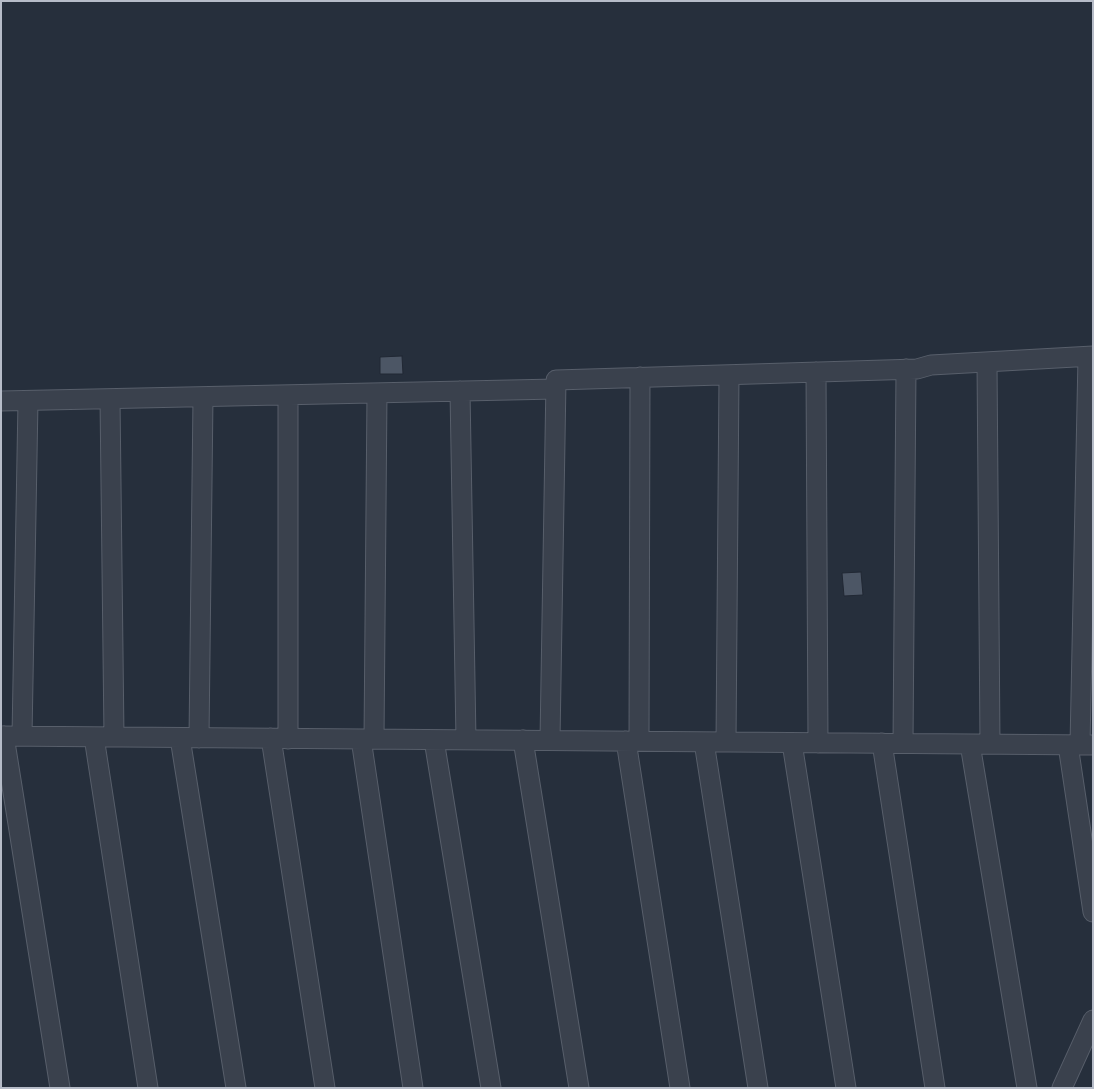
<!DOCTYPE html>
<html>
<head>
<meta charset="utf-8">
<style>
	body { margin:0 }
	#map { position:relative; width:1094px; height:1089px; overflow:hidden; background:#262f3c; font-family:Roboto,sans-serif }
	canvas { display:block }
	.frame { position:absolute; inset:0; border:2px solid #b6bcc8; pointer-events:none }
</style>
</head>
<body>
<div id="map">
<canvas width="1094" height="1089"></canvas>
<div class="frame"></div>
</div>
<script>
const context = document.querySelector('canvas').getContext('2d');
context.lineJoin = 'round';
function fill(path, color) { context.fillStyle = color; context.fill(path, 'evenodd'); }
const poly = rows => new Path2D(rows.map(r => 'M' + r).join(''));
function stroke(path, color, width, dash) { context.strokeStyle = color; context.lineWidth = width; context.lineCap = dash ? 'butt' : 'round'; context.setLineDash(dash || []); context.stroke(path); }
const building = poly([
	[402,356,403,374,380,374,380,357,402,356],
	[861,572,863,595,844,596,842,573,861,572]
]);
fill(building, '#4c5665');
stroke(building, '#212834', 1);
const minor = poly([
	[987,362,990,744],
	[816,372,818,743],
	[460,391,466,740],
	[110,399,114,737],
	[1,401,556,389],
	[1,736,1093,745],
	[4,736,60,1088],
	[22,736,28,401],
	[94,737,148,1088],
	[180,738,236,1088],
	[199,738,203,397],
	[271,738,325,1088],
	[288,739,288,395],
	[361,739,413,1088],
	[374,739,377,393],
	[434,740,491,1088],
	[523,740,579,1088],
	[550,740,556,380,917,369,931,365,1093,356],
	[626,741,680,1088],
	[639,741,640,377],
	[704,742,758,1088],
	[726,742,729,375],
	[792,743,846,1088],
	[882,743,935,1088],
	[903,743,906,369],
	[970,744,1027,1088],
	[1068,745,1093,912],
	[1080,745,1088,357],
	[1062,1088,1093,1020]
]);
stroke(minor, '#585f6b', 21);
stroke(minor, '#3a414d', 19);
</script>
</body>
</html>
